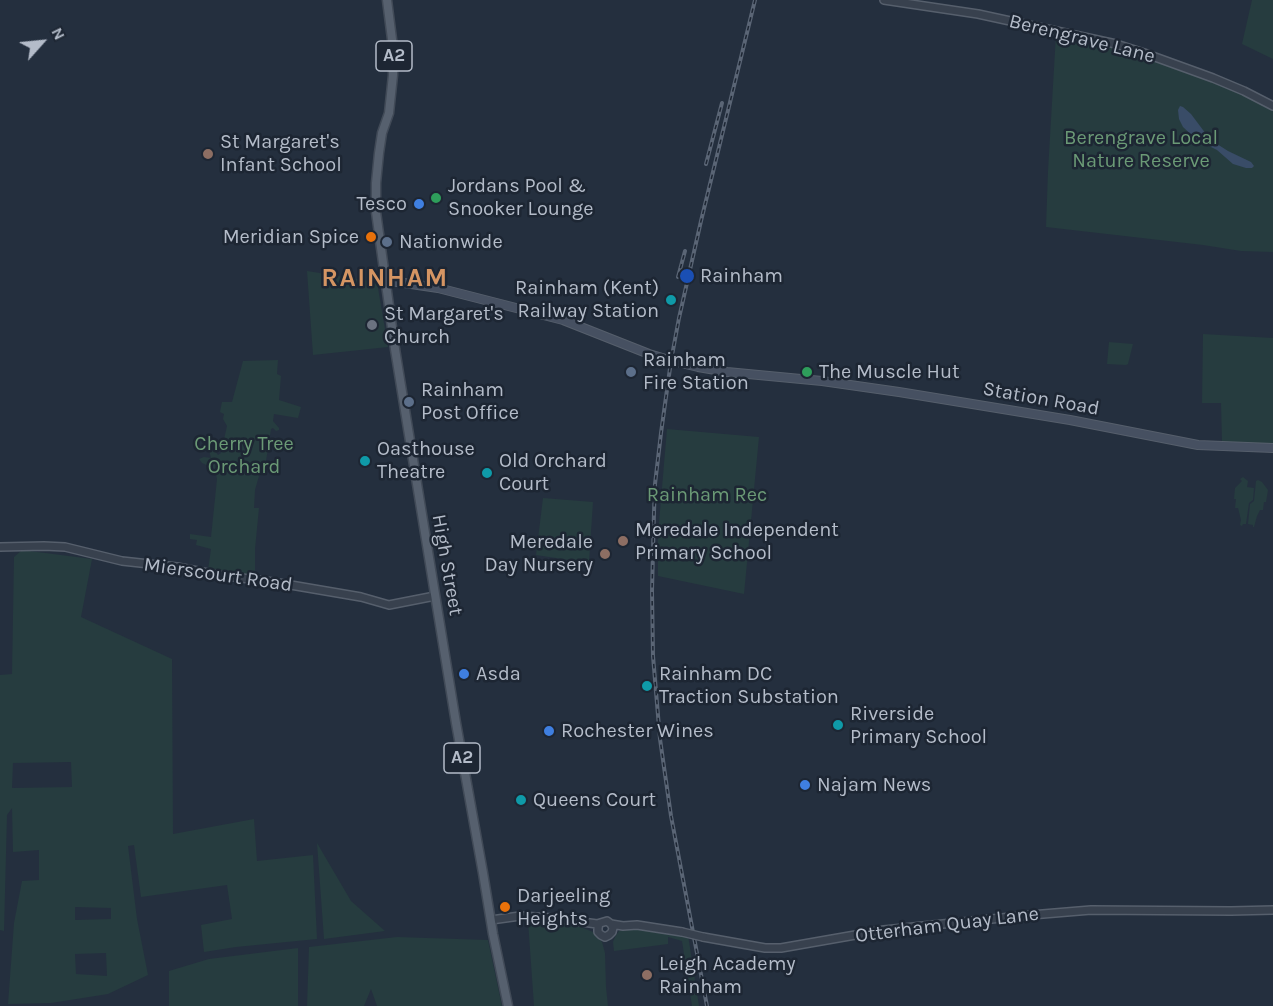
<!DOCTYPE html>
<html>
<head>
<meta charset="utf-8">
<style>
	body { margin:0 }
	#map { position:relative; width:1273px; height:1006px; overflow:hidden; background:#242f3e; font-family:Karla,sans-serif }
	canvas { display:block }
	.north { position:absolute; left:12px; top:12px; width:60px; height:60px; -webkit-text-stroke:4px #1d2633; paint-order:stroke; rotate:63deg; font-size:16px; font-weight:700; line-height:24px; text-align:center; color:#b4bcc9 }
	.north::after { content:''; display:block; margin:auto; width:21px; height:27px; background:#b4bcc9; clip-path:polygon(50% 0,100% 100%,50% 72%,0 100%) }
</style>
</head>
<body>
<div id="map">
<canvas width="1273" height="1006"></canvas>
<div class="north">N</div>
</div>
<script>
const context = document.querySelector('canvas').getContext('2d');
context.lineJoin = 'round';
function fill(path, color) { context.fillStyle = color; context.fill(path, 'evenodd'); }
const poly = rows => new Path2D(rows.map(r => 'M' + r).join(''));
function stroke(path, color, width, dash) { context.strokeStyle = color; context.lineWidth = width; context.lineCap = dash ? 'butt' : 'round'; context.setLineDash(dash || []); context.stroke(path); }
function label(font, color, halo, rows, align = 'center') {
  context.font = font + ' Karla,sans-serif'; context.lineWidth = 5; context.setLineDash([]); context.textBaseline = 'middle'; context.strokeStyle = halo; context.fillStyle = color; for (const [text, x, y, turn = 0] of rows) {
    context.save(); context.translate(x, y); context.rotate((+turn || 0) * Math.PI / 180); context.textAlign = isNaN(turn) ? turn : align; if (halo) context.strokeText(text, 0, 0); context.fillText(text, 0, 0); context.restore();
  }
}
fill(poly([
	[1252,0,1273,0,1273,59,1242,44],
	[1056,34,1128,50,1145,57,1224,85,1273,109,1273,252,1241,251,1203,245,1046,227,1048,171],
	[307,271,377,282,388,347,313,355],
	[1203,334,1273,338,1273,447,1222,442,1221,403,1202,403],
	[1109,342,1133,344,1128,364,1126,365,1107,364],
	[278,360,277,374,281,376,279,400,301,407,298,418,274,414,273,421,279,428,279,430,276,431,273,428,271,429,264,474,259,476,255,490,254,508,259,508,255,549,255,575,208,570,211,549,196,545,197,540,190,539,190,534,211,537,217,479,215,469,202,463,199,459,204,457,211,458,209,450,210,450,215,451,218,455,221,453,227,426,223,419,224,414,220,412,222,402,232,402,243,361],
	[667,429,759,437,744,594,658,576,658,534],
	[1243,477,1248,481,1247,487,1254,488,1253,500,1249,503,1246,524,1243,524,1242,526,1240,525,1241,520,1238,508,1235,508,1236,499,1234,499,1235,488,1242,481,1240,479],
	[1258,480,1262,482,1268,490,1266,502,1264,502,1263,510,1260,510,1257,516,1254,527,1253,527,1253,525,1248,524,1250,504,1254,501,1256,481],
	[543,498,593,502,589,563,536,555],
	[22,550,92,559,81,617,172,659,173,834,254,819,257,861,313,855,317,939,236,947,204,952,201,925,232,919,227,885,141,897,134,845,128,846,137,919,148,975,108,994,51,1003,8,1004,14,923,22,881,39,880,39,850,13,852,12,808,7,815,4,931,0,930,0,675,12,674,14,557],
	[71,762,72,787,12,788,13,763],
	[75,907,111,908,111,919,75,920],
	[106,953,107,976,76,974,75,954],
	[317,843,351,901,385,931,324,939],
	[528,921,571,923,593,932,602,942,605,953,606,987,608,1006,534,1006],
	[641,928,688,935,699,1006,692,1006,682,941,668,937,668,944,614,951,613,942,615,937,619,931,625,929],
	[397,937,488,940,502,1006,377,1006,371,989,364,1006,307,1006,309,947],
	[298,948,298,1006,169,1006,169,971,209,959]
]), '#263c3f');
fill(poly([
	[1180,106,1183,107,1191,114,1206,134,1217,144,1228,151,1251,162,1254,166,1252,168,1246,168,1233,164,1217,150,1197,140,1183,127,1179,119,1178,110]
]), '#394c67');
const tertiary = poly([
	[884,0,978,14,1116,44,1144,53,1213,78,1244,91,1273,106],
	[0,547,44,546,65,547,122,561,177,567,218,575,273,582,361,597,389,605,435,596],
	[491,920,520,916,553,918,597,924,607,921,611,924,623,926,637,925,682,932],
	[599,924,598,928,598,932,601,935,605,937,609,935,612,932,613,928,611,924],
	[703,937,765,948,781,948,884,930,1031,915,1091,910,1231,911,1273,910]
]);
const secondary = poly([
	[384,280,438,288,563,320,649,354,669,360,698,367,727,372,822,381,899,392,1070,420,1198,445,1273,448]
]);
const primary = poly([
	[387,0,393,47,393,75,389,113,382,133,379,153,376,183,376,212,395,349,456,723,483,873,493,934,508,1006]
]);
stroke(tertiary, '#565f6c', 10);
stroke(secondary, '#565f6c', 10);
stroke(primary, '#414a57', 11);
stroke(tertiary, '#38414e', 7);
stroke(secondary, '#465061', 8);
stroke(primary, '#56606e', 8);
const rail = poly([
	[706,164,722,103],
	[678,277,685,251],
	[707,1006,671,816,660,739,653,656,652,591,654,512,655,484,661,433,671,361,679,318,701,221,755,0]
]);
stroke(rail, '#5a6575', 4);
stroke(rail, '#1d2633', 1.5, [4.5]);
const tertiaryBridge = poly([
	[682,932,703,937]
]);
stroke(tertiaryBridge, '#565f6c', 10, []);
stroke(tertiaryBridge, '#38414e', 7);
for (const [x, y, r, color] of [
	[208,154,6,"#8d6e63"],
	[436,198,6,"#2e9e5b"],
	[419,204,6,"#3f7fe0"],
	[371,237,6,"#e8710a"],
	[387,242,6,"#5c6f8a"],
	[687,276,8,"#1a4fb4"],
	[671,300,6,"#0f9aa8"],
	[372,325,6,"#6b7280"],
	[631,372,6,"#5c6f8a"],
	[807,372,6,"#2e9e5b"],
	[409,402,6,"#5c6f8a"],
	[365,461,6,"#0f9aa8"],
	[487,473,6,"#0f9aa8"],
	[623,541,6,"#8d6e63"],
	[605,554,6,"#8d6e63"],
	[464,674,6,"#3f7fe0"],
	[647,686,6,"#0f9aa8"],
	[838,725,6,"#0f9aa8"],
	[549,731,6,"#3f7fe0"],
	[805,785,6,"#3f7fe0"],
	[521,800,6,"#0f9aa8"],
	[505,907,6,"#e8710a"],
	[647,975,6,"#8d6e63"]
]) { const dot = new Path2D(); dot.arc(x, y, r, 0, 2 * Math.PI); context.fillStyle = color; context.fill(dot); stroke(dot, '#1d2633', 2); }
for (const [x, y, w] of [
	[394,56,36],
	[462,758,36]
]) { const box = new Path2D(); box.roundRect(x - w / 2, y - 15, w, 30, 4.5); context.fillStyle = '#1d2633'; context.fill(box); stroke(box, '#b4bcc9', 1.5); }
label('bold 18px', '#b4bcc9', null, [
	["A2",394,56],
	["A2",462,758]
]);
label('20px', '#b4bcc9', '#1d2633', [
	["Berengrave Lane",1082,39,14],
	["Station Road",1041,399,10],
	["High Street",447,565,80],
	["Mierscourt Road",218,575,8],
	["Otterham Quay Lane",947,925,-7]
]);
label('20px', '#6b9a76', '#1d2633', [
	["Berengrave Local",1141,138],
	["Nature Reserve",1141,161],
	["Cherry Tree",244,444],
	["Orchard",244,467],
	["Rainham Rec",707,495]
]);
label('20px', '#b4bcc9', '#1d2633', [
	["St Margaret's",220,142],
	["Infant School",220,165],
	["Jordans Pool &",448,186],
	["Snooker Lounge",448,209],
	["Tesco",407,204,"right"],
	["Meridian Spice",359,237,"right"],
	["Nationwide",399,242],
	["Rainham",700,276],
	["Rainham (Kent)",659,288,"right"],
	["Railway Station",659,311,"right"],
	["St Margaret's",384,314],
	["Church",384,337],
	["Rainham",643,360],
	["Fire Station",643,383],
	["The Muscle Hut",819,372],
	["Rainham",421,390],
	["Post Office",421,413],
	["Oasthouse",377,449],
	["Theatre",377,472],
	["Old Orchard",499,461],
	["Court",499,484],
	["Meredale Independent",635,530],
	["Primary School",635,553],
	["Meredale",593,542,"right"],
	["Day Nursery",593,565,"right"],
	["Asda",476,674],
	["Rainham DC",659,674],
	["Traction Substation",659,697],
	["Riverside",850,714],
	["Primary School",850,737],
	["Rochester Wines",561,731],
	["Najam News",817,785],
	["Queens Court",533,800],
	["Darjeeling",517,896],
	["Heights",517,919],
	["Leigh Academy",659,964],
	["Rainham",659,987]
], 'left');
context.letterSpacing = '1.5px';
label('bold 26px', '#d59563', '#1d2633', [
	["RAINHAM",385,279]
]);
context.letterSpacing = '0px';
</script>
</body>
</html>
